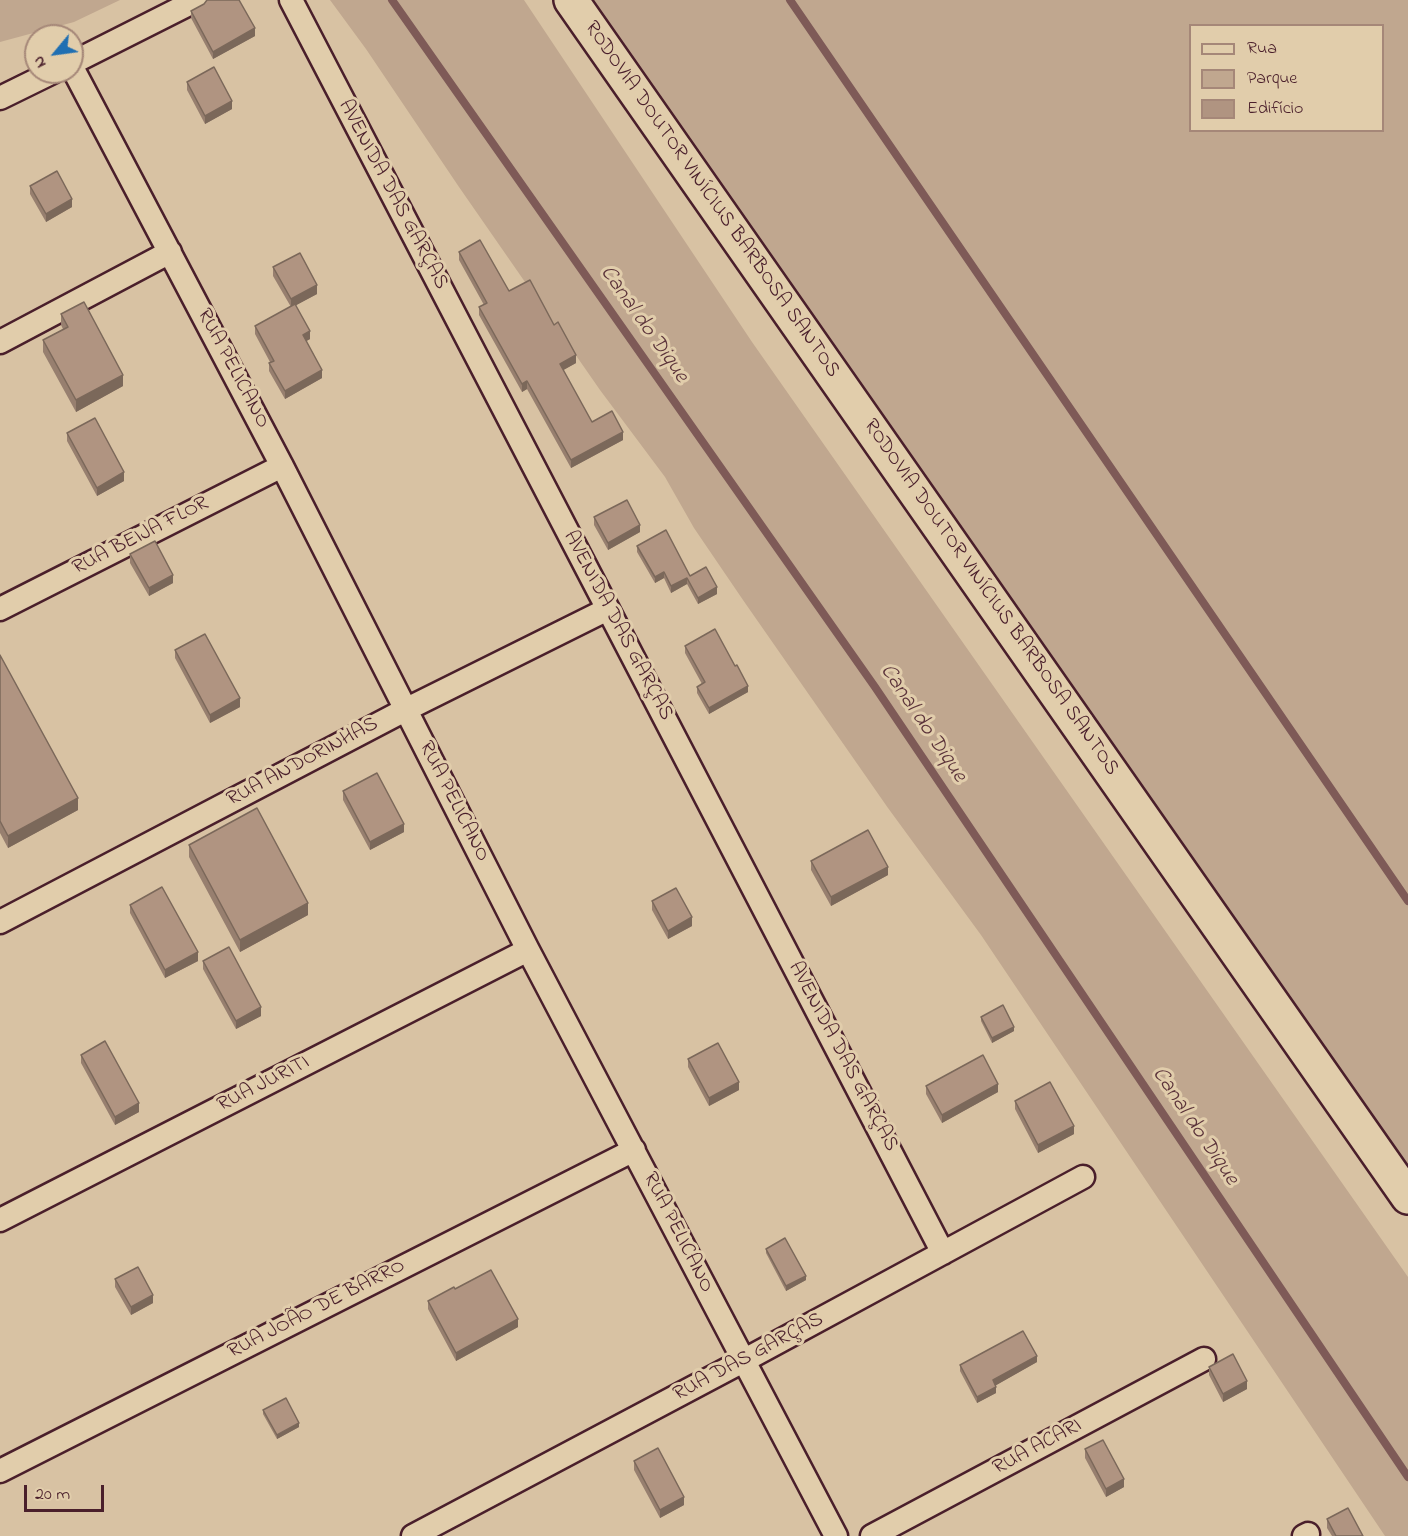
<!DOCTYPE html>
<html>
<head>
<meta charset="utf-8">
<style>
	body { margin:0 }
	#map { position:relative; width:1408px; height:1536px; overflow:hidden; background:#d8c2a3; font-family:"Indie Flower",sans-serif }
	canvas { display:block }
	.legend { position:absolute; left:1189px; top:24px; width:195px; height:108px; box-sizing:border-box; background:#e1cdab; border:2px solid #a58778; margin:0; padding:8px 10px; list-style:none; font-size:18px; color:#4a1f2b }
	.legend li { display:flex; align-items:center; gap:12px; height:30px }
	.legend b { width:30px; border:2px solid #a58778 }
	.north { position:absolute; left:24px; top:24px; width:60px; height:60px; box-sizing:border-box; background:#e1cdab; border:2px solid #a58778; border-radius:50%; rotate:241deg; font-size:16px; font-weight:700; line-height:24px; text-align:center; color:#4a1f2b }
	.north::after { content:''; display:block; margin:auto; width:21px; height:27px; background:#1f6fb2; clip-path:polygon(50% 0,100% 100%,50% 72%,0 100%) }
	.scale { position:absolute; left:24px; top:1485px; width:80px; height:27px; box-sizing:border-box; border:3px solid #4a1f2b; border-top:0; padding-left:8px; font-size:18px; line-height:21px; white-space:nowrap; color:#4a1f2b; -webkit-text-stroke:4px #e1cdab; paint-order:stroke }
</style>
</head>
<body>
<div id="map">
<canvas width="1408" height="1536"></canvas>
<ul class="legend">
<li><b style="height:8px;background:#e1cdab"></b>Rua</li>
<li><b style="height:16px;background:#c0a78f"></b>Parque</li>
<li><b style="height:16px;background:#b09481"></b>Edifício</li>
</ul>
<div class="north">N</div>
<div class="scale">20 m</div>
</div>
<script>
const context = document.querySelector('canvas').getContext('2d');
context.lineJoin = 'round';
function fill(path, color) { context.fillStyle = color; context.fill(path, 'evenodd'); }
const poly = rows => new Path2D(rows.map(r => 'M' + r).join(''));
function stroke(path, color, width, dash) { context.strokeStyle = color; context.lineWidth = width; context.lineCap = dash ? 'butt' : 'round'; context.setLineDash(dash || []); context.stroke(path); }
function label(font, color, halo, rows, align = 'center') {
  context.font = font + ' "Indie Flower",sans-serif'; context.lineWidth = 6; context.setLineDash([]); context.textBaseline = 'middle'; context.strokeStyle = halo; context.fillStyle = color; for (const [text, x, y, turn = 0] of rows) {
    context.save(); context.translate(x, y); context.rotate((+turn || 0) * Math.PI / 180); context.textAlign = isNaN(turn) ? turn : align; if (halo) context.strokeText(text, 0, 0); context.fillText(text, 0, 0); context.restore();
  }
}
fill(poly([
	[0,0,120,0,74,22,0,42],
	[330,0,524,0,752,342,1408,1277,1408,1536,1385,1536,981,935,888,808,743,600,694,528,665,477,600,390,459,187,366,49],
	[579,0,1408,0,1408,1198],
	[1190,26,1382,26,1382,130,1190,130]
]), '#c0a78f');
stroke(poly([
	[392,0,875,687,1408,1477],
	[790,0,1408,901]
]), '#7e5a57', 8);
const street = poly([
	[291,0,943,1253],
	[72,63,197,0],
	[72,67,282,466,528,950,836,1536],
	[0,98,53,72],
	[0,342,170,252],
	[0,609,282,466],
	[0,922,405,710,608,609],
	[0,1220,528,950],
	[0,1471,634,1150],
	[413,1536,743,1361,1083,1177],
	[872,1536,1204,1359],
	[1304,1536,1308,1534]
]);
const secondary = poly([
	[571,0,1408,1197]
]);
stroke(street, '#4a1f2b', 27);
stroke(secondary, '#4a1f2b', 38);
stroke(street, '#e1cdab', 22);
stroke(secondary, '#e1cdab', 33);
fill(poly([
	[191,11,255,36,213,59,191,18],
	[187,82,232,109,205,124,187,90],
	[30,186,72,207,46,222,30,194],
	[459,252,554,325,576,363,563,370,592,422,623,440,571,468,527,389,522,392,479,315,479,307,484,305,459,260],
	[273,267,317,294,296,305,310,339,306,341,322,378,285,399,269,371,269,363,270,362,255,334,255,326,291,307,273,276],
	[61,314,123,386,76,412,43,352,43,340,63,329,61,325],
	[67,433,124,481,97,496,67,441],
	[594,517,640,532,608,550,594,525],
	[637,546,690,576,717,594,698,604,687,584,671,593,664,578,655,583,637,552],
	[130,554,173,583,149,596,130,563],
	[685,646,748,692,709,714,697,693,697,687,702,684,685,653],
	[175,650,240,707,210,723,175,658],
	[0,655,78,810,8,848,0,833],
	[343,791,404,832,370,850,343,800],
	[189,845,308,915,240,952,189,857],
	[811,861,888,875,831,906,811,870],
	[652,901,692,926,668,939,652,910],
	[130,905,198,961,165,978,130,913],
	[203,961,261,1016,236,1029,203,969],
	[981,1017,1014,1031,992,1043,981,1021],
	[81,1055,139,1112,115,1125,81,1063],
	[688,1059,739,1090,709,1106,688,1067],
	[926,1086,998,1092,942,1123,926,1094],
	[1015,1101,1074,1134,1038,1153,1015,1109],
	[766,1249,806,1280,786,1291,766,1253],
	[115,1279,153,1303,131,1315,115,1287],
	[455,1289,518,1327,456,1361,428,1309,428,1301],
	[1037,1362,996,1385,996,1393,977,1403,960,1371,960,1365],
	[1209,1367,1247,1389,1223,1402,1209,1375],
	[263,1410,299,1427,277,1439,263,1414],
	[1085,1449,1124,1487,1106,1497,1085,1458],
	[634,1461,684,1505,660,1518,634,1470],
	[1327,1519,1363,1536,1332,1536,1327,1528]
]), '#977f6f');
fill(poly([
	[255,28,255,36,213,59,213,52],
	[232,101,232,109,205,124,205,116],
	[72,199,72,207,46,222,46,214],
	[317,285,317,294,291,308,291,299],
	[310,331,310,339,303,343,303,335],
	[576,355,576,363,560,372,560,364],
	[322,370,322,378,285,399,285,391],
	[123,375,123,386,76,412,76,400],
	[527,381,527,389,522,392,522,384],
	[623,432,623,440,571,468,571,460],
	[124,472,124,481,97,496,97,488],
	[640,525,640,532,608,550,608,543],
	[664,572,664,578,655,583,655,577],
	[173,575,173,583,149,596,149,588],
	[687,578,687,584,671,593,671,586],
	[717,587,717,594,698,604,698,598],
	[748,686,748,692,709,714,709,708],
	[240,698,240,707,210,723,210,715],
	[78,798,78,810,8,848,8,836],
	[404,824,404,832,370,850,370,842],
	[888,867,888,875,831,906,831,897],
	[308,903,308,915,240,952,240,940],
	[692,917,692,926,668,939,668,931],
	[198,952,198,961,165,978,165,970],
	[261,1007,261,1016,236,1029,236,1021],
	[1014,1027,1014,1031,992,1043,992,1038],
	[739,1082,739,1090,709,1106,709,1098],
	[998,1084,998,1092,942,1123,942,1115],
	[139,1103,139,1112,115,1125,115,1117],
	[1074,1126,1074,1134,1038,1153,1038,1145],
	[806,1276,806,1280,786,1291,786,1286],
	[153,1295,153,1303,131,1315,131,1307],
	[518,1319,518,1327,456,1361,456,1353],
	[1037,1356,1037,1362,993,1387,993,1380],
	[1247,1381,1247,1389,1223,1402,1223,1394],
	[996,1387,996,1393,977,1403,977,1397],
	[299,1423,299,1427,277,1439,277,1435],
	[1124,1479,1124,1487,1106,1497,1106,1489],
	[684,1497,684,1505,660,1518,660,1510]
]), '#7b685a');
const building = poly([
	[207,0,239,0,255,28,213,52,191,11,204,4,207,0],
	[214,67,232,101,205,116,187,82,214,67],
	[57,171,72,199,46,214,30,186,57,171],
	[480,240,509,291,530,280,554,325,558,322,576,355,560,364,592,422,612,411,623,432,571,460,527,381,522,384,479,307,487,303,459,252,480,240],
	[300,253,317,285,291,299,273,267,300,253],
	[84,302,123,375,76,400,43,340,68,327,61,314,84,302],
	[295,304,310,331,303,335,322,370,285,391,269,363,274,361,255,326,295,304],
	[95,418,124,472,97,488,67,433,95,418],
	[627,500,640,525,608,543,594,517,627,500],
	[666,530,690,576,706,567,717,587,698,598,687,578,671,586,664,572,655,577,637,546,666,530],
	[155,541,173,575,149,588,130,554,155,541],
	[715,629,735,666,737,665,748,686,709,708,697,687,705,682,685,646,715,629],
	[205,634,240,698,210,715,175,650,205,634],
	[0,655,78,798,8,836,0,821,0,655],
	[377,773,404,824,370,842,343,791,377,773],
	[257,808,308,903,240,940,189,845,257,808],
	[868,830,888,867,831,897,811,861,868,830],
	[162,887,198,952,165,970,130,905,162,887],
	[676,888,692,917,668,931,652,901,676,888],
	[229,947,261,1007,236,1021,203,961,229,947],
	[1003,1005,1014,1027,992,1038,981,1017,1003,1005],
	[105,1041,139,1103,115,1117,81,1055,105,1041],
	[718,1043,739,1082,709,1098,688,1059,718,1043],
	[983,1055,998,1084,942,1115,926,1086,983,1055],
	[1050,1082,1074,1126,1038,1145,1015,1101,1050,1082],
	[785,1238,806,1276,786,1286,766,1249,785,1238],
	[138,1267,153,1295,131,1307,115,1279,138,1267],
	[491,1270,518,1319,456,1353,428,1301,454,1287,455,1289,491,1270],
	[1023,1331,1037,1356,993,1380,996,1387,977,1397,960,1365,1023,1331],
	[1233,1354,1247,1381,1223,1394,1209,1367,1233,1354],
	[286,1398,299,1423,277,1435,263,1410,286,1398],
	[1103,1440,1124,1479,1106,1489,1085,1449,1103,1440],
	[658,1448,684,1497,660,1510,634,1461,658,1448],
	[1348,1508,1363,1536,1336,1536,1327,1519,1348,1508]
]);
fill(building, '#b09481');
stroke(building, '#7b685a', 1.5);
label('21px', '#4a1f2b', '#e1cdab', [
	["AVENIDA DAS GARÇAS",392,195,62],
	["RODOVIA DOUTOR VINÍCIUS BARBOSA SANTOS",711,200,55],
	["RUA PELICANO",232,369,62],
	["RUA BEIJA FLOR",141,537,-27],
	["RODOVIA DOUTOR VINÍCIUS BARBOSA SANTOS",990,598,55],
	["AVENIDA DAS GARÇAS",617,626,62],
	["RUA ANDORINHAS",303,763,-28],
	["RUA PELICANO",453,802,63],
	["AVENIDA DAS GARÇAS",842,1057,62],
	["RUA JURITI",264,1085,-27],
	["RUA PELICANO",677,1233,63],
	["RUA JOÃO DE BARRO",317,1310,-27],
	["RUA DAS GARÇAS",749,1358,-28],
	["RUA ACARI",1038,1448,-28]
]);
label('italic 22px', '#5b333a', '#e1cdab', [
	["Canal do Dique",643,325,55],
	["Canal do Dique",922,724,56],
	["Canal do Dique",1194,1127,56]
]);
</script>
</body>
</html>
